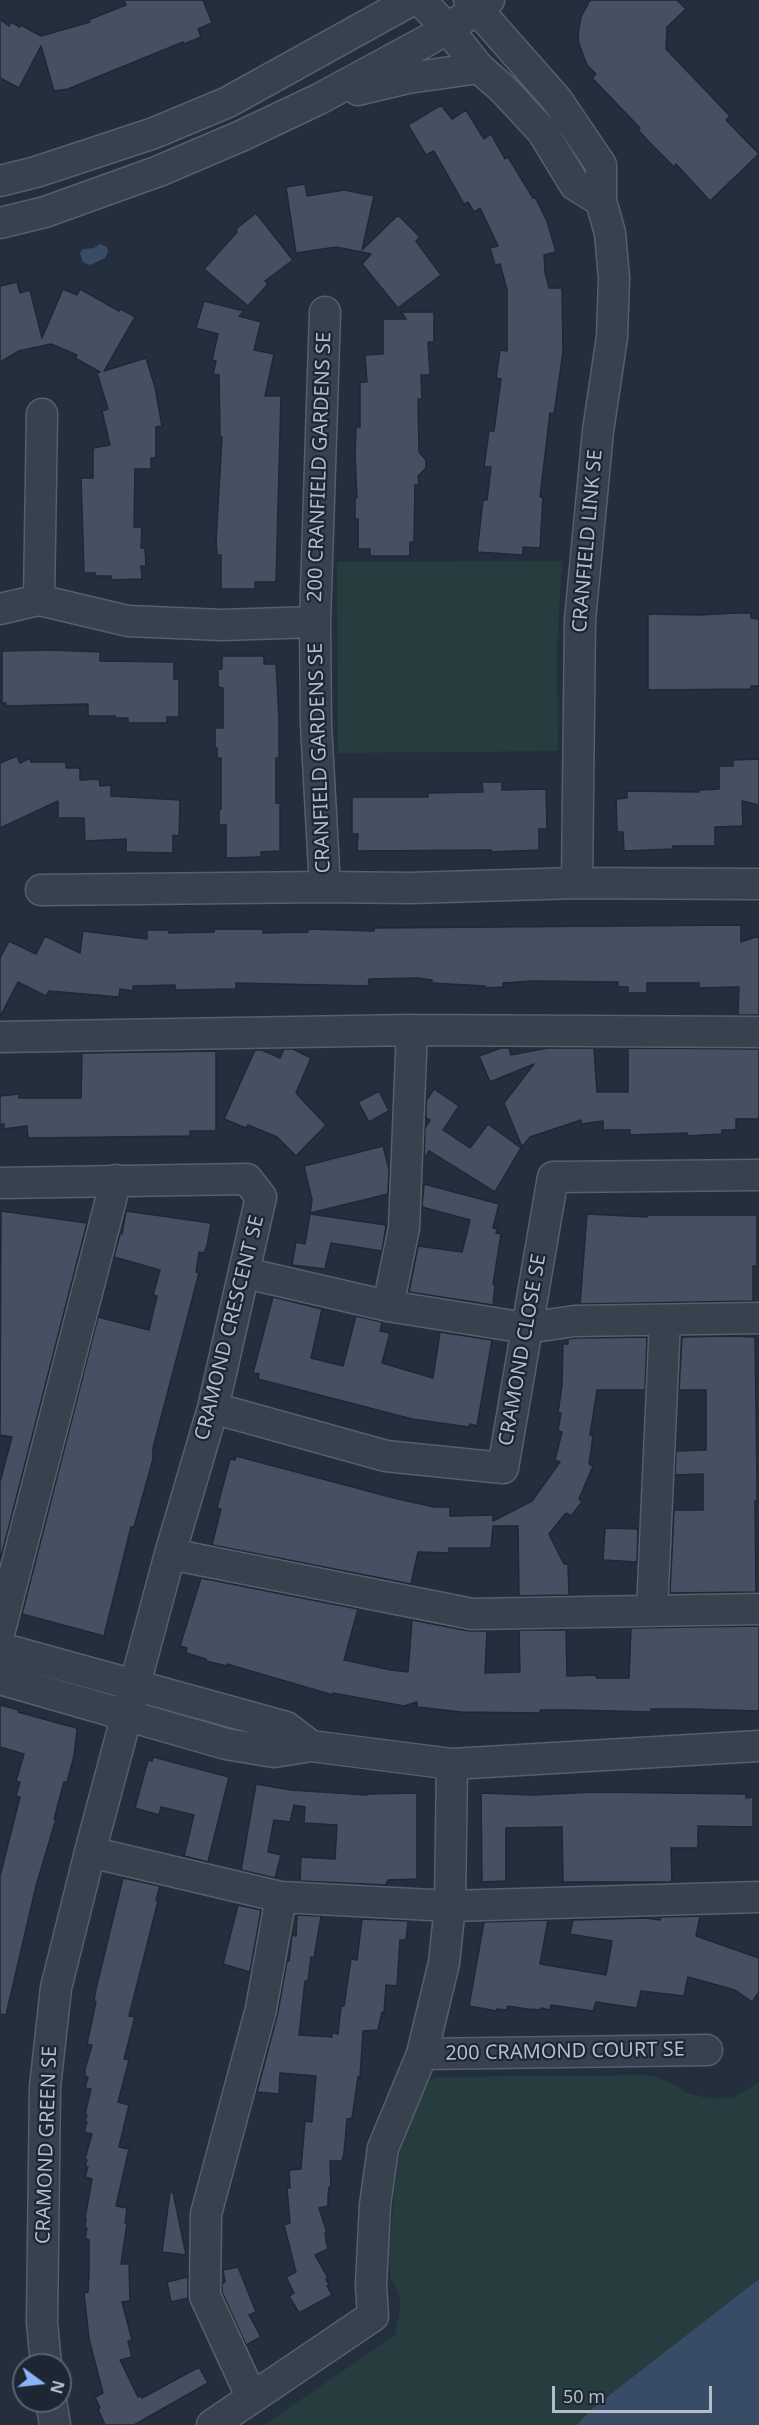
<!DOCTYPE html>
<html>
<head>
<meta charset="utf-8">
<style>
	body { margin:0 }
	#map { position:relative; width:759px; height:2425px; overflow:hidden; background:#242f3e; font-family:"Noto Sans",sans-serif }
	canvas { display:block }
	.north { position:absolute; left:12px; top:2353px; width:60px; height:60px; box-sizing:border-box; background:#1d2633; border:2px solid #59626f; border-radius:50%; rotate:105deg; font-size:16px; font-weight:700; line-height:24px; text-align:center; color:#b4bcc9 }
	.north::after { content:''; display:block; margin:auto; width:21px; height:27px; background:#8ab4f8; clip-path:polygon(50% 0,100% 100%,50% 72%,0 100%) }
	.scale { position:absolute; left:552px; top:2386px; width:160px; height:27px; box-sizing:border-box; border:3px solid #b4bcc9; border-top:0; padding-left:8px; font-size:18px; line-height:21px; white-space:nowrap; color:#b4bcc9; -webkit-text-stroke:4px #1d2633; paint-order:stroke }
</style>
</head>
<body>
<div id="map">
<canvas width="759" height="2425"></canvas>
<div class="north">N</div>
<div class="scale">50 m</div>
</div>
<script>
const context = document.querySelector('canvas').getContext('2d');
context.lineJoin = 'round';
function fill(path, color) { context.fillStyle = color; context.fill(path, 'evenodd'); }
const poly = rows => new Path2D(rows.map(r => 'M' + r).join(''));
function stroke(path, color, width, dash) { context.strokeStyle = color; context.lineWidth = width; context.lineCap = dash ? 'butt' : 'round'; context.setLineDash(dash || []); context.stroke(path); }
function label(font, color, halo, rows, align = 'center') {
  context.font = font + ' "Noto Sans",sans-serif'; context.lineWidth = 4.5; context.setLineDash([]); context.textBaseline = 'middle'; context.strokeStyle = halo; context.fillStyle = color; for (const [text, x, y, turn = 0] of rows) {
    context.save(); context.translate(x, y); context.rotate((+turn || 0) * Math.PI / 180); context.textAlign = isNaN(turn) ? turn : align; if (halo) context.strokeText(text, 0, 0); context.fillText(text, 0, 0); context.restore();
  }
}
fill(poly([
	[562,561,557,649,558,751,338,753,337,562],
	[643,2075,656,2077,675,2085,687,2093,710,2099,733,2098,759,2082,759,2425,264,2425,395,2335,401,2304,396,2288,390,2278,389,2252,394,2194,401,2144,423,2082,437,2077]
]), '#263c3f');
fill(poly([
	[100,244,107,247,108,252,105,258,90,265,83,262,80,253,83,249,94,248],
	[759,2279,759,2425,577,2425,593,2408]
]), '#394c67');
const building = poly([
	[124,0,203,0,212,23,198,29,201,37,184,44,183,42,68,89,54,91,41,46,19,88,0,78,0,19,9,26,11,22,20,27,21,25,41,36,90,22,88,20,126,5,124,0],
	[590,0,677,0,686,9,667,27,666,49,730,116,726,120,759,154,710,201,676,164,674,167,649,142,638,130,640,128,592,78,596,74,587,65,579,44,578,34,581,17,590,0],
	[441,105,452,119,466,110,484,139,491,134,505,159,508,157,533,198,535,197,547,221,556,252,544,255,545,272,549,288,562,288,563,352,554,414,550,413,540,497,543,497,540,548,523,547,523,555,477,552,483,500,487,500,491,467,484,467,489,431,494,431,501,379,496,378,500,350,507,351,507,290,500,264,495,265,490,248,498,246,480,208,474,212,468,202,464,204,434,151,426,155,408,125,441,105],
	[305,184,307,196,344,190,374,196,362,250,398,215,420,237,416,241,441,275,398,308,362,264,371,254,336,247,296,253,286,187,305,184],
	[256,213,293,260,265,281,268,284,248,306,204,269,237,232,236,229,256,213],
	[17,282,20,293,30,290,42,338,63,289,77,295,80,289,119,311,121,309,135,317,104,371,146,358,155,387,162,426,156,427,156,458,151,458,151,469,135,469,134,527,142,527,141,548,145,548,146,566,141,566,142,579,112,580,111,576,95,576,95,573,84,573,81,478,93,478,93,448,110,445,102,411,108,409,97,373,100,372,75,358,77,355,51,344,19,351,0,362,0,286,17,282],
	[204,301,244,311,239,316,261,322,254,350,274,354,265,396,281,396,276,582,255,582,255,589,221,589,221,555,217,555,216,541,222,437,220,437,219,375,213,374,216,361,212,360,218,334,196,328,204,301],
	[401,312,434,312,434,342,428,342,430,375,421,375,422,399,418,399,419,452,426,460,426,468,418,476,419,485,415,485,414,542,410,542,410,556,370,556,370,549,358,549,358,519,355,519,355,498,357,498,355,455,356,427,360,427,360,382,367,382,365,355,383,354,383,319,406,319,401,312],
	[735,613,751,613,751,618,759,619,759,686,751,686,751,689,648,690,648,614,700,615,735,613],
	[51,650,100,652,100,661,174,662,174,679,179,679,179,717,167,717,167,723,128,723,128,718,115,718,115,716,88,716,88,704,6,706,6,703,2,703,2,651,51,650],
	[222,656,264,656,264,664,276,664,279,716,279,758,276,758,276,803,280,803,280,851,261,852,261,857,258,857,226,858,226,825,219,825,219,809,221,809,221,758,217,758,217,748,215,748,215,728,223,728,223,688,218,687,218,669,222,669,222,656],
	[17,756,20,763,30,758,31,762,66,762,66,768,80,768,80,780,99,779,100,786,111,785,111,796,180,800,179,836,173,835,173,853,126,852,126,839,85,841,84,818,58,818,58,801,0,828,0,763,17,756],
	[759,759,759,805,742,801,743,826,715,827,715,846,673,846,673,849,624,851,623,832,617,832,616,799,627,798,627,791,699,792,699,790,719,789,719,766,733,766,733,760,759,759],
	[482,782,502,782,502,790,546,789,547,829,539,829,539,850,491,852,491,850,357,851,358,834,352,834,352,797,428,797,428,793,483,792,482,782],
	[741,925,741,942,759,936,759,1015,738,1015,739,987,699,988,699,983,647,983,647,993,628,993,628,987,618,987,618,982,533,981,503,983,503,987,485,988,485,986,432,983,432,980,417,978,369,979,368,986,236,983,236,989,175,990,175,985,133,986,133,991,120,989,119,997,49,991,46,996,18,982,0,1017,0,958,9,941,36,954,45,936,80,953,83,931,147,939,147,930,169,930,169,933,214,932,214,929,263,929,263,933,308,932,308,929,374,931,374,928,741,925],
	[501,1048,509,1048,511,1055,547,1048,594,1048,597,1092,628,1092,628,1048,759,1049,759,1119,736,1119,736,1130,722,1130,722,1134,687,1136,687,1133,630,1135,630,1130,603,1130,603,1121,581,1124,581,1120,530,1137,522,1147,504,1103,534,1064,490,1082,479,1056,501,1048],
	[284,1049,293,1049,311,1058,296,1093,326,1125,296,1156,277,1137,248,1125,246,1128,224,1119,255,1050,262,1050,280,1058,284,1049],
	[216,1051,216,1131,190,1131,190,1136,28,1138,27,1126,4,1129,4,1124,0,1124,0,1096,19,1094,19,1098,81,1098,82,1053,216,1051],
	[434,1089,459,1106,443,1130,470,1148,488,1124,521,1148,495,1192,429,1151,424,1159,425,1128,430,1120,426,1118,426,1101,434,1089],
	[379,1091,389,1111,369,1122,358,1102,379,1091],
	[383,1146,389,1169,388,1194,310,1213,312,1200,304,1166,383,1146],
	[424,1184,499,1204,493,1228,497,1229,496,1233,501,1234,493,1284,495,1284,493,1305,409,1292,418,1246,462,1252,470,1220,422,1207,424,1184],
	[1,1211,87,1223,0,1561,0,1482,12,1437,0,1435,1,1211],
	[126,1211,211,1223,207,1246,204,1253,199,1252,196,1272,199,1273,153,1448,153,1459,134,1527,131,1527,104,1636,22,1614,98,1317,149,1330,157,1296,153,1295,160,1270,114,1257,120,1234,122,1234,126,1211],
	[310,1214,386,1225,382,1251,331,1243,325,1269,292,1265,296,1242,305,1244,310,1214],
	[587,1214,647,1217,649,1215,757,1215,757,1266,753,1266,753,1301,580,1304,587,1214],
	[273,1297,322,1309,311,1358,343,1366,356,1316,382,1322,380,1331,390,1333,382,1363,433,1378,440,1332,492,1340,477,1426,470,1424,469,1427,412,1419,258,1379,259,1374,253,1373,273,1297],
	[729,1336,755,1337,757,1481,757,1501,755,1501,756,1592,670,1593,674,1510,703,1510,703,1474,675,1475,676,1451,706,1450,706,1390,679,1390,682,1337,729,1336],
	[647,1337,645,1390,597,1390,590,1435,593,1436,589,1464,593,1466,579,1499,582,1502,571,1516,566,1513,549,1534,564,1564,568,1564,569,1595,519,1596,518,1526,493,1526,491,1548,449,1548,449,1553,418,1552,411,1584,212,1545,221,1509,217,1508,226,1474,230,1459,235,1460,236,1456,394,1498,434,1507,450,1507,450,1516,493,1515,493,1521,532,1501,560,1462,555,1460,562,1432,558,1431,561,1413,558,1413,562,1385,563,1344,568,1344,568,1339,576,1338,647,1337],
	[605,1528,638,1529,637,1562,603,1560,605,1528],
	[201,1578,358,1609,344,1660,391,1670,408,1672,412,1620,469,1631,487,1631,485,1673,520,1672,519,1630,566,1630,567,1676,595,1675,597,1678,629,1678,631,1628,759,1626,759,1711,691,1709,651,1709,651,1712,574,1710,540,1710,540,1713,461,1712,417,1707,417,1702,404,1706,333,1693,333,1695,227,1664,227,1666,206,1661,206,1659,186,1653,187,1648,180,1646,201,1578],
	[0,1705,19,1710,18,1712,76,1728,77,1730,74,1756,67,1782,64,1782,54,1819,56,1819,36,1886,6,2015,0,2014,0,1876,20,1797,16,1796,20,1782,16,1781,24,1754,0,1747,0,1705],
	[153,1757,229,1777,208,1862,184,1856,194,1815,161,1807,159,1815,135,1808,148,1760,152,1761,153,1757],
	[256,1784,291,1790,367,1795,367,1794,417,1793,417,1879,388,1880,386,1885,300,1881,301,1857,335,1859,337,1825,304,1823,305,1807,294,1805,290,1822,274,1820,268,1852,281,1855,275,1878,241,1870,256,1784],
	[593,1792,746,1794,746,1798,753,1797,753,1827,698,1826,698,1848,671,1848,672,1882,563,1882,562,1827,506,1828,506,1881,482,1882,481,1793,533,1795,593,1792],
	[123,1878,160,1886,156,1900,158,1901,129,2016,135,2017,124,2059,129,2060,118,2102,129,2105,119,2147,129,2149,116,2206,127,2208,125,2223,127,2223,121,2264,129,2264,130,2301,122,2302,132,2340,128,2341,132,2357,120,2360,138,2397,141,2396,142,2398,199,2367,208,2383,134,2425,105,2425,98,2409,100,2408,95,2397,103,2393,89,2339,84,2293,88,2292,89,2273,89,2240,85,2238,87,2228,85,2228,86,2219,85,2218,92,2179,85,2177,88,2167,85,2166,87,2160,85,2159,92,2134,84,2132,87,2122,85,2121,87,2115,85,2114,91,2089,85,2088,88,2077,85,2076,85,2069,92,2045,87,2044,96,2002,94,2001,96,1989,123,1878],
	[238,1905,261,1910,250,1972,223,1964,238,1905],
	[297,1915,321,1916,314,1958,311,1957,308,1981,305,1981,299,2035,332,2037,332,2033,338,2034,341,2006,344,2006,351,1959,357,1960,362,1919,408,1921,406,1940,400,1940,397,1986,386,1985,384,2013,382,2012,378,2030,363,2031,360,2077,358,2077,352,2118,347,2119,344,2153,342,2161,330,2161,331,2187,329,2187,328,2196,328,2206,319,2208,327,2233,325,2233,326,2241,328,2249,315,2255,328,2278,326,2279,329,2285,327,2286,332,2295,299,2313,289,2296,294,2293,286,2277,296,2272,284,2225,290,2223,287,2188,290,2188,289,2170,301,2169,305,2121,312,2122,316,2076,280,2073,279,2094,257,2092,278,2012,287,1961,289,1961,292,1935,296,1936,297,1915],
	[700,1916,696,1936,759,1958,759,1992,752,2002,735,1990,688,1977,684,1996,641,1991,637,2008,596,2002,593,2011,551,2005,550,2010,541,2008,540,2010,533,2009,533,2010,508,2006,506,2010,497,2009,497,2011,469,2006,484,1922,548,1920,540,1964,606,1975,612,1941,570,1934,573,1920,645,1918,660,1920,661,1917,700,1916],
	[170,2192,173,2192,186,2255,162,2252,170,2192],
	[238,2267,256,2312,249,2315,261,2337,246,2345,222,2292,222,2284,225,2282,223,2270,238,2267],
	[188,2277,188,2298,171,2302,167,2282,188,2277]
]);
fill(building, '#455162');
stroke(building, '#1f2835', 1.5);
const minor = poly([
	[420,0,448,29,479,68,503,89,542,131,575,185,601,201],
	[469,0,557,100,601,165,601,201,610,233,614,278,612,337,598,431,580,620,577,883],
	[358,90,408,78,479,68],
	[0,181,36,172,154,133,228,102,412,0],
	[0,223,45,212,159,171,241,136,319,99,428,40,477,10,489,0],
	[325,312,315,622,316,725,325,887,410,888,577,883,759,884],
	[39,600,42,414],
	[0,609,39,600,128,621,222,625,315,622],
	[41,890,325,887],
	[0,1037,412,1030,759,1032],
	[0,1183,247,1179,261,1197,213,1408,170,1554,90,1852,56,1988,45,2087,42,2322,46,2365],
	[245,1273,388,1306,526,1328,575,1321,759,1318],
	[388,1306,404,1228,412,1030],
	[213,1408,386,1456,503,1468,553,1177,759,1175],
	[170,1554,472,1614,759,1609],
	[652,1611,665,1320],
	[0,1630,116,1180],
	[0,1648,286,1727,311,1746],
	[0,1679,226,1744,274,1752,311,1746,452,1764,759,1746],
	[90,1852,281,1897,450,1906,759,1897],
	[422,2054,707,2050],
	[252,2398,205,2296,206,2214,261,2009,281,1897],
	[51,2401,55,2425],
	[212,2425,373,2316,371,2285,375,2205,383,2148,422,2054,444,1963,450,1906,452,1764]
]);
stroke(minor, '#565f6c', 33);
stroke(minor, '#38414e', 30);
label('20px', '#b4bcc9', '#1d2633', [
	["200 CRANFIELD GARDENS SE",320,467,-88],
	["CRANFIELD LINK SE",588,541,-85],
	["CRANFIELD GARDENS SE",320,758,-92],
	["CRAMOND CRESCENT SE",230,1328,-76],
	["CRAMOND CLOSE SE",523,1350,-80],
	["200 CRAMOND COURT SE",565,2052,-1],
	["CRAMOND GREEN SE",47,2145,-88]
]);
</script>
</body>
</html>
